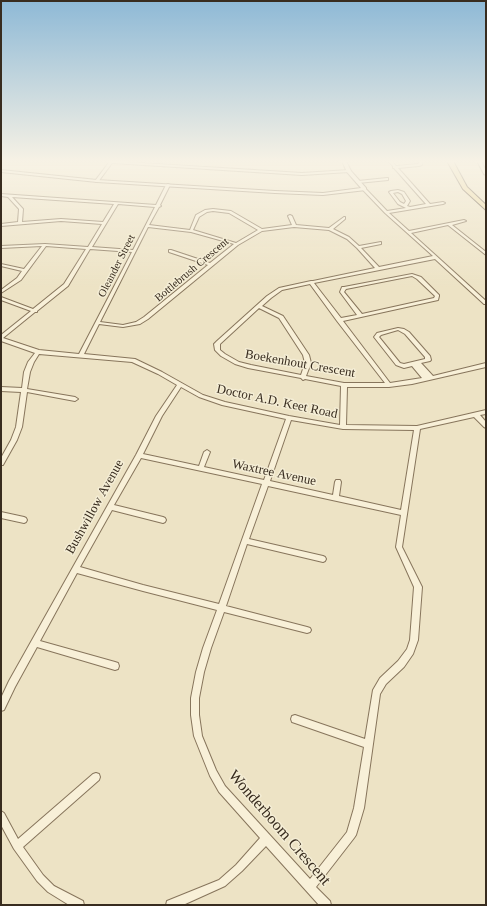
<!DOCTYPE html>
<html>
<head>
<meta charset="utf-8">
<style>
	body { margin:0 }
	#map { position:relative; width:487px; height:906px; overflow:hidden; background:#ede3c5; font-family:"Times New Roman",serif }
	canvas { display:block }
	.frame { position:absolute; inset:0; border:2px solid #382c1f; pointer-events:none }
</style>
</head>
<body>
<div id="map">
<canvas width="487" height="906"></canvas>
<div class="frame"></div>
</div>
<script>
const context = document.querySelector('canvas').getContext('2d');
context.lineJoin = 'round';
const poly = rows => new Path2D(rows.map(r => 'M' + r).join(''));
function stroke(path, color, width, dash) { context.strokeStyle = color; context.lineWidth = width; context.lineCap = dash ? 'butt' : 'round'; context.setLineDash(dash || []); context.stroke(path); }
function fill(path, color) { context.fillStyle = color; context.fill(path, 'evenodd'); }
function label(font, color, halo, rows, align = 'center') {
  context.font = font + ' "Times New Roman",serif'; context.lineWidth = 3; context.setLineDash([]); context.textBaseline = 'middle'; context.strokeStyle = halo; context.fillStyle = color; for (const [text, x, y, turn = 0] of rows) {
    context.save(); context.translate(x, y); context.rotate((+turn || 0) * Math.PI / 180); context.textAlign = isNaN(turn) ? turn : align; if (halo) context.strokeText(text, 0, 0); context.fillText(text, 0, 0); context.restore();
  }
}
const minor = poly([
	[110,161,302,173,349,170,351,171,349,172,302,175,112,163,98,182,96,182,95,181,110,161],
	[388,161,392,161,396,166,418,164,419,163,419,161,423,161,422,165,419,166,398,168,430,204,443,202,445,203,443,204,389,213,409,231,464,220,466,221,452,225,486,252,486,255,448,225,411,233,486,301,486,304,484,304,435,259,314,283,341,318,357,315,340,292,342,287,344,287,412,274,421,277,439,295,439,296,438,300,343,321,390,383,422,378,412,366,404,368,396,365,374,337,377,333,398,328,404,329,409,332,430,356,431,360,430,361,421,363,433,376,486,363,486,367,412,384,389,387,347,387,346,425,417,426,486,410,486,414,480,415,486,422,486,428,484,427,474,417,420,429,402,547,422,587,418,640,413,654,404,667,386,684,380,694,364,808,356,835,354,838,316,887,330,901,331,905,319,905,266,846,242,871,225,886,183,905,166,905,167,901,219,880,236,865,260,838,219,792,210,776,194,736,191,715,191,698,196,672,203,648,217,610,143,591,77,573,40,641,115,662,118,663,119,666,118,669,115,670,37,647,15,687,4,710,1,711,1,698,9,681,73,567,136,455,156,416,177,385,158,374,132,362,39,354,34,362,30,372,27,389,75,397,78,399,75,401,27,392,22,427,17,440,3,465,1,465,1,458,11,440,16,427,21,392,1,391,1,387,22,388,24,372,28,362,35,353,1,341,1,335,31,311,1,300,1,297,33,309,64,284,86,249,46,246,21,280,1,293,1,290,17,278,22,271,1,266,1,264,24,269,42,246,1,248,1,246,45,244,88,247,102,224,61,221,1,226,1,224,18,222,19,209,8,197,1,196,1,194,156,205,166,185,168,184,170,185,160,205,161,206,159,207,149,225,190,230,196,215,205,210,213,209,231,211,262,229,292,225,288,216,290,215,292,216,296,225,329,228,344,217,345,217,345,219,333,229,349,237,359,246,381,242,381,244,361,248,379,267,433,256,385,213,362,189,365,188,387,211,406,208,398,204,389,192,391,191,398,190,404,192,410,201,407,206,410,207,426,204,394,168,393,168,393,166,388,161],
	[398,192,402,194,406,201,404,204,400,202,393,193,398,192],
	[12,197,114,204,103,222,61,219,22,222,23,209,12,197],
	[118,204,155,207,133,250,92,247,118,204],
	[213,211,229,213,258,230,236,243,193,230,199,217,207,212,213,211],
	[148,227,191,232,234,244,210,263,171,250,169,250,169,252,208,265,144,317,136,322,123,325,100,322,148,227],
	[294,227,329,230,347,239,357,248,375,268,313,281,311,281,279,288,267,296,217,341,214,344,215,350,221,356,235,364,248,368,301,378,303,380,305,379,341,386,340,425,289,416,225,402,203,395,162,372,135,359,84,354,99,324,123,327,140,324,148,319,238,245,262,231,294,227],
	[90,249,132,252,79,354,39,350,3,338,35,312,37,312,37,311,68,286,90,249],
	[412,276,417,279,435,296,434,298,362,314,344,292,346,289,412,276],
	[310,284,337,321,385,383,344,383,306,376,311,363,309,355,283,316,262,306,271,298,282,290,310,284],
	[259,308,279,318,303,355,305,363,301,375,251,365,239,362,225,354,220,350,220,344,259,308],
	[398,330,405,334,425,357,425,359,404,364,400,363,379,337,381,335,398,330],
	[181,387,199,397,222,405,286,419,264,480,204,467,210,452,207,450,204,452,199,466,143,454,162,416,181,387],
	[291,420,343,429,414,430,401,510,339,496,341,482,340,480,336,480,335,482,333,495,270,481,291,420],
	[141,458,262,484,219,604,143,585,80,567,112,510,163,523,165,522,166,520,165,518,163,517,114,505,141,458],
	[268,486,401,515,396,547,414,587,410,640,407,649,398,661,380,678,373,690,365,739,295,715,292,716,291,719,292,722,295,723,364,747,354,808,347,832,310,879,225,786,216,770,202,736,199,715,199,698,204,672,211,648,224,612,307,633,310,632,311,630,310,628,307,627,226,606,247,544,323,562,325,561,326,559,325,557,323,556,249,539,268,486],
	[477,161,481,161,486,171,486,175,484,174,477,161],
	[387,178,388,178,388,180,358,183,356,182,358,181,387,178],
	[1,512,24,517,26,518,27,520,26,522,24,523,1,518,1,512],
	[96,773,99,774,100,777,99,780,23,847,43,875,54,886,83,901,84,905,69,905,48,892,37,881,14,849,1,825,1,811,4,813,18,839,93,774,96,773]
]);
const tertiary = poly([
	[342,161,346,161,351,171,366,188,366,190,323,195,275,193,97,182,1,172,1,170,97,180,275,191,323,193,361,188,347,172,342,161]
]);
const primary = poly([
	[447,161,453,161,467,187,486,205,486,210,463,189,447,161]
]);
stroke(minor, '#87755c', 2);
stroke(tertiary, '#87755c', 2);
stroke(primary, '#554330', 2);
fill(minor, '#f8f0d8');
fill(tertiary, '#f8f0d8');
fill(primary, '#eeda9f');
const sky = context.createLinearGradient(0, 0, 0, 288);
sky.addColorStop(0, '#8eb9d6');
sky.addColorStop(0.56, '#f7f2e5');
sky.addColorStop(1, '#f7f2e500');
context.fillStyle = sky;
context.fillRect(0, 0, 487, 288);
label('11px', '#382c1f', '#f4edd5', [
	["Oleander Street",117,266,-63],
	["Bottlebrush Crescent",192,270,-40]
]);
label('13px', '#382c1f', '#f4edd5', [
	["Boekenhout Crescent",300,364,10],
	["Doctor A.D. Keet Road",277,402,12],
	["Waxtree Avenue",274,473,12],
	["Bushwillow Avenue",95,507,-61]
]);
label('16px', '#382c1f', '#f4edd5', [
	["Wonderboom Crescent",279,828,49]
]);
</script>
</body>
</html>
